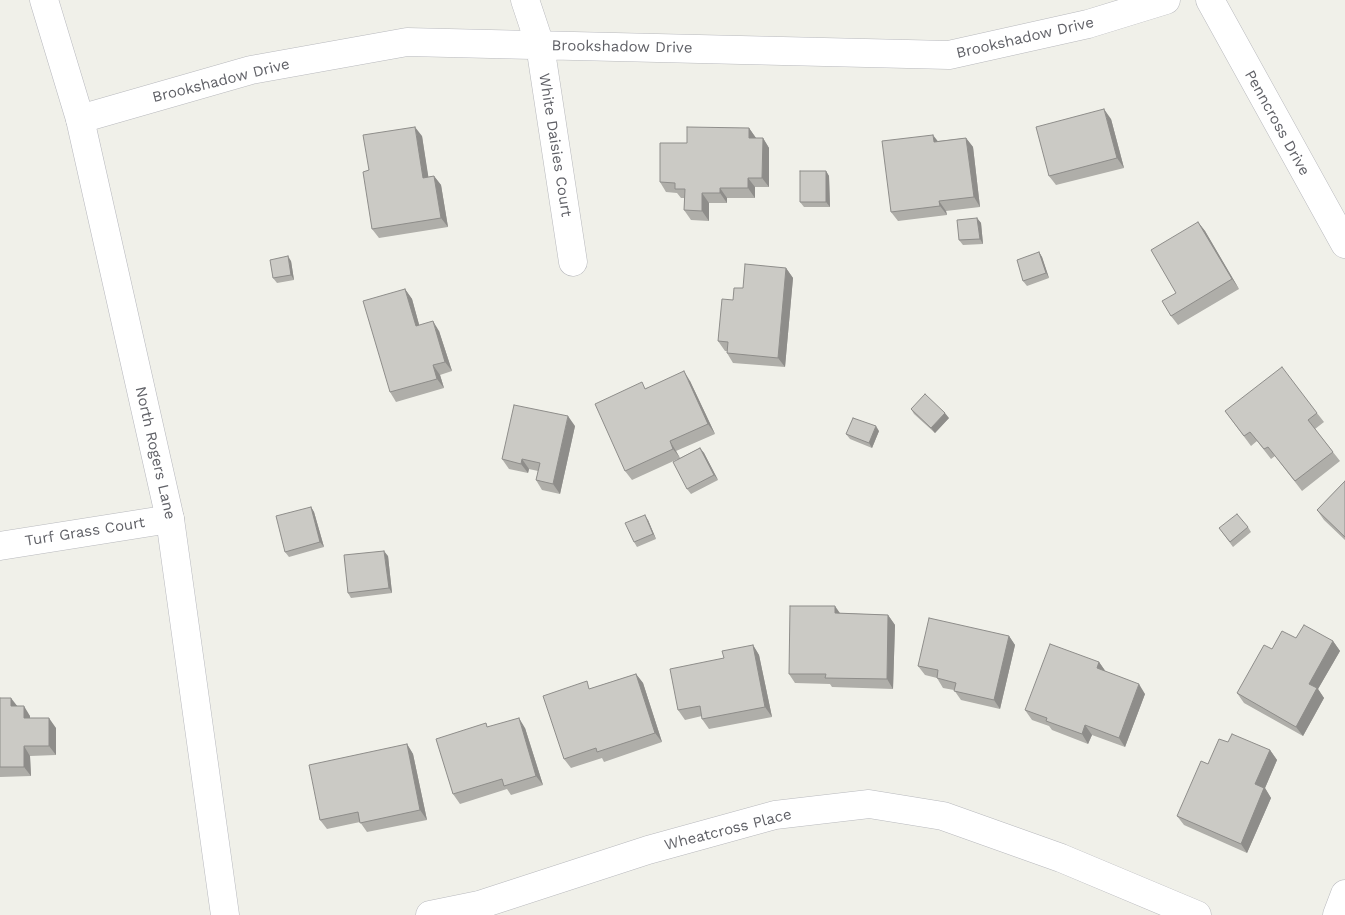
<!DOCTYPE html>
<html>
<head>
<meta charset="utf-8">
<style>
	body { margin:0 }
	canvas { display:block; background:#f0f0e9 }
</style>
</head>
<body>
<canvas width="1345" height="915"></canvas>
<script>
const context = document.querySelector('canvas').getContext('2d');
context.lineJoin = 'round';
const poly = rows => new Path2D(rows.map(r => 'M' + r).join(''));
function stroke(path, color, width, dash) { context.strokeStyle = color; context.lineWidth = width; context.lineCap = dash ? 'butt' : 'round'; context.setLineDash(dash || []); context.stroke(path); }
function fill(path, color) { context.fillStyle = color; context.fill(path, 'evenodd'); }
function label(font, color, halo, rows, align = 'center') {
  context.font = font + ' "Work Sans",sans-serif'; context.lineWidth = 4; context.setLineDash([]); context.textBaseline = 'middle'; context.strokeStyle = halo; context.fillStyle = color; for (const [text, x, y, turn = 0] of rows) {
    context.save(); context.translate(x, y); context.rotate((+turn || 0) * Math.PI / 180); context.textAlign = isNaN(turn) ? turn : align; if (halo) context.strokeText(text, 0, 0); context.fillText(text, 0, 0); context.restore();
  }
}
const street = poly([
	[525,0,540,45,573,262],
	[1210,0,1345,244],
	[80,119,251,70,407,42,949,55,1088,24,1166,0],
	[0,546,170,519],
	[430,915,479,905,648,850,775,815,869,804,943,816,1061,858,1197,915],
	[1337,915,1345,894]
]);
const secondary = poly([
	[44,0,80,119,170,519,225,915]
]);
stroke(street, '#b8b9bd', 29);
stroke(secondary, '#b7b8be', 29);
stroke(street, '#fff', 28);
stroke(secondary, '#fff', 28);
fill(poly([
	[1111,119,1124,168,1056,185,1049,176],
	[749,128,756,138,763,138,769,148,769,187,755,187,755,198,727,198,727,203,709,203,709,221,691,220,684,210,684,198,681,198,677,193,666,192,660,182,687,143],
	[422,136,428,177,434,176,441,185,448,227,379,238,372,229,369,170],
	[966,138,973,147,980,207,946,211,947,215,898,221,891,212,938,141],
	[826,171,829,176,830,207,804,207,800,202],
	[977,218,981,223,983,244,963,245,959,240],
	[1198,222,1205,231,1239,289,1178,325,1171,316,1176,293],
	[1039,252,1042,257,1049,278,1027,286,1023,281],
	[291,261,294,280,277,283,273,278],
	[786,268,793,278,785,367,733,363,727,353,727,351,725,351,718,341,733,300,743,288],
	[405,289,412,299,419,325,439,331,452,371,440,375,444,388,396,402,390,392],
	[690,381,715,434,676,451,680,458,700,448,704,453,718,480,691,494,687,489,678,459,632,480,625,471,646,388],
	[911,409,949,418,935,433,914,414],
	[1225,411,1317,413,1324,422,1315,429,1340,461,1302,491,1275,456,1271,459,1257,441,1251,446],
	[575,426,560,494,542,490,536,480,538,471,529,469,528,473,509,469,502,459],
	[879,431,872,448,850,439,846,434],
	[1345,481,1345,540,1324,520,1317,510],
	[311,507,314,512,324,547,289,557,285,552],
	[648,520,656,539,637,547,634,542],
	[1248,527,1251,532,1233,547,1219,528],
	[388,556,392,593,351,598,348,593],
	[840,613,888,615,895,625,893,689,832,687,830,684,795,683,789,674],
	[1009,636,1015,645,1000,709,961,700,954,690,943,688,937,678,925,675,918,666],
	[1296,638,1333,641,1340,651,1318,689,1324,698,1303,736,1244,703,1237,693,1272,649],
	[753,645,759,655,772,717,709,729,702,719,702,716,685,720,678,710,724,658],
	[1099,662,1106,672,1145,694,1125,747,1092,735,1088,744,1052,730,1049,726,1032,720,1025,710],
	[636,674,643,683,662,742,604,762,602,758,571,768,564,759,592,688],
	[0,698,17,706,30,716,30,718,56,728,56,755,30,756,31,776,0,777],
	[488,727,525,728,543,785,511,795,507,789,460,804,453,794],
	[1228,742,1270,750,1277,760,1265,788,1271,798,1247,853,1184,825,1177,816,1208,764],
	[407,744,413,754,427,820,367,832,360,822,327,829,320,820]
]), '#afaea9');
fill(poly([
	[1104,109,1111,119,1124,168,1117,158],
	[415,127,422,136,430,187,423,178],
	[749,128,756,138,756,148,749,138],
	[933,135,940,144,934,142],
	[763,138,769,148,769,187,762,178],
	[966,138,973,147,980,207,974,197],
	[826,171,829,176,830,207,826,202],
	[434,176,441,185,448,227,441,218],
	[748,178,755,187,755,198,748,188],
	[720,188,727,198,727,203,720,193],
	[702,193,709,203,709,221,702,211],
	[939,201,946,211,947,215,940,206],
	[977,218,981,223,983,244,980,239],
	[1198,222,1205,231,1239,289,1232,279],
	[1039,252,1042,257,1049,278,1046,273],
	[288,256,291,261,294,280,291,275],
	[786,268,793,278,785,367,778,358],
	[405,289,412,299,422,335,416,326],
	[433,321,439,331,452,371,445,362],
	[433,365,440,375,444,388,437,379],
	[684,371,690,381,715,434,708,424],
	[945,413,949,418,935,433,931,428],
	[568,416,575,426,560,494,553,484],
	[876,426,879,431,872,448,869,443],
	[670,441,676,451,680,458,673,449],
	[700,448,704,453,718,480,714,475],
	[522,459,529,469,528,473,521,464],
	[311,507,314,512,324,547,320,542],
	[645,515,648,520,656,539,653,534],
	[384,551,388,556,392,593,389,588],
	[835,606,842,616,835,613],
	[888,615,895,625,893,689,887,679],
	[1009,636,1015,645,1000,709,994,700],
	[1333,641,1340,651,1318,689,1324,698,1303,736,1296,727,1309,684],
	[753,645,759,655,772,717,765,707],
	[1099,662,1106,672,1097,668],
	[636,674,643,683,662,742,655,733],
	[1139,684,1145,694,1125,747,1119,738],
	[11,698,18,707,11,706],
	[24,706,30,716,30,728,24,718],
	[49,718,56,728,56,755,49,746],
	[519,718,525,728,543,785,536,776],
	[1085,725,1092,735,1088,744,1082,734],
	[407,744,413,754,427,820,420,810],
	[24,746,30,756,31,776,24,767],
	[1270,750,1277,760,1265,788,1271,798,1247,853,1241,844,1255,784]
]), '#8e8d8a');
const building = poly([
	[1104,109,1117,158,1049,176,1036,127,1104,109],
	[415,127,423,178,434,176,441,218,372,229,363,172,369,170,363,135,415,127],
	[687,127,749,128,749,138,763,138,762,178,748,178,748,188,720,188,720,193,702,193,702,211,684,210,685,189,675,189,675,183,660,182,660,143,687,143,687,127],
	[933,135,934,142,966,138,974,197,939,201,940,206,891,212,882,141,933,135],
	[800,171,826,171,826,202,800,202,800,171],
	[977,218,980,239,959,240,957,220,977,218],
	[1198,222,1232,279,1171,316,1162,301,1176,293,1151,250,1198,222],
	[1039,252,1046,273,1023,281,1017,260,1039,252],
	[288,256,291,275,273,278,270,260,288,256],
	[745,264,786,268,778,358,727,353,728,342,718,341,722,299,733,300,734,288,743,288,745,264],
	[405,289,416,326,433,321,445,362,433,365,437,379,390,392,363,301,405,289],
	[1282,367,1317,413,1308,420,1333,452,1295,481,1268,447,1264,449,1250,432,1244,436,1225,411,1282,367],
	[684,371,708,424,670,441,673,449,625,471,595,404,642,382,645,389,684,371],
	[925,394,945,413,931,428,911,409,925,394],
	[514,405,568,416,553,484,536,480,540,463,522,459,521,464,502,459,514,405],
	[853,418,876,426,869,443,846,434,853,418],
	[700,448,714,475,687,489,673,462,700,448],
	[1345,481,1345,537,1317,510,1345,481],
	[311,507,320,542,285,552,276,516,311,507],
	[1237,514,1248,527,1230,542,1219,528,1237,514],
	[645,515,653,534,634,542,625,523,645,515],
	[384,551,389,588,348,593,344,555,384,551],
	[790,606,835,606,835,613,888,615,887,679,825,678,826,674,789,674,790,606],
	[929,618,1009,636,994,700,954,691,956,683,937,678,938,670,918,666,929,618],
	[1304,625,1333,641,1309,684,1317,688,1296,727,1237,693,1264,645,1272,649,1282,631,1296,638,1304,625],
	[1050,644,1099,662,1097,668,1139,684,1119,738,1085,725,1082,734,1046,721,1047,718,1025,710,1050,644],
	[753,645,765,707,702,719,700,706,678,710,670,669,724,658,722,651,753,645],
	[636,674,655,733,597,752,596,748,564,759,543,696,587,681,589,689,636,674],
	[0,698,11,698,11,706,24,706,24,718,49,718,49,746,24,746,24,767,0,767,0,698],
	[519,718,536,776,504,786,502,779,453,794,436,739,486,723,487,727,519,718],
	[1232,734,1270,750,1255,784,1264,788,1241,844,1177,816,1201,761,1208,764,1219,739,1228,742,1232,734],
	[407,744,420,810,360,823,358,812,320,820,309,765,407,744]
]);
fill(building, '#cbcac5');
stroke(building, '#8e8d8a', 1);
label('15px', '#606167', '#fff', [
	["Brookshadow Drive",1025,38,-13],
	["Brookshadow Drive",622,47,1],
	["Brookshadow Drive",221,81,-14],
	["Penncross Drive",1277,123,61],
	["White Daisies Court",555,145,81],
	["North Rogers Lane",155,453,77],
	["Turf Grass Court",85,532,-9],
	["Wheatcross Place",728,830,-14]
]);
</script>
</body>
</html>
